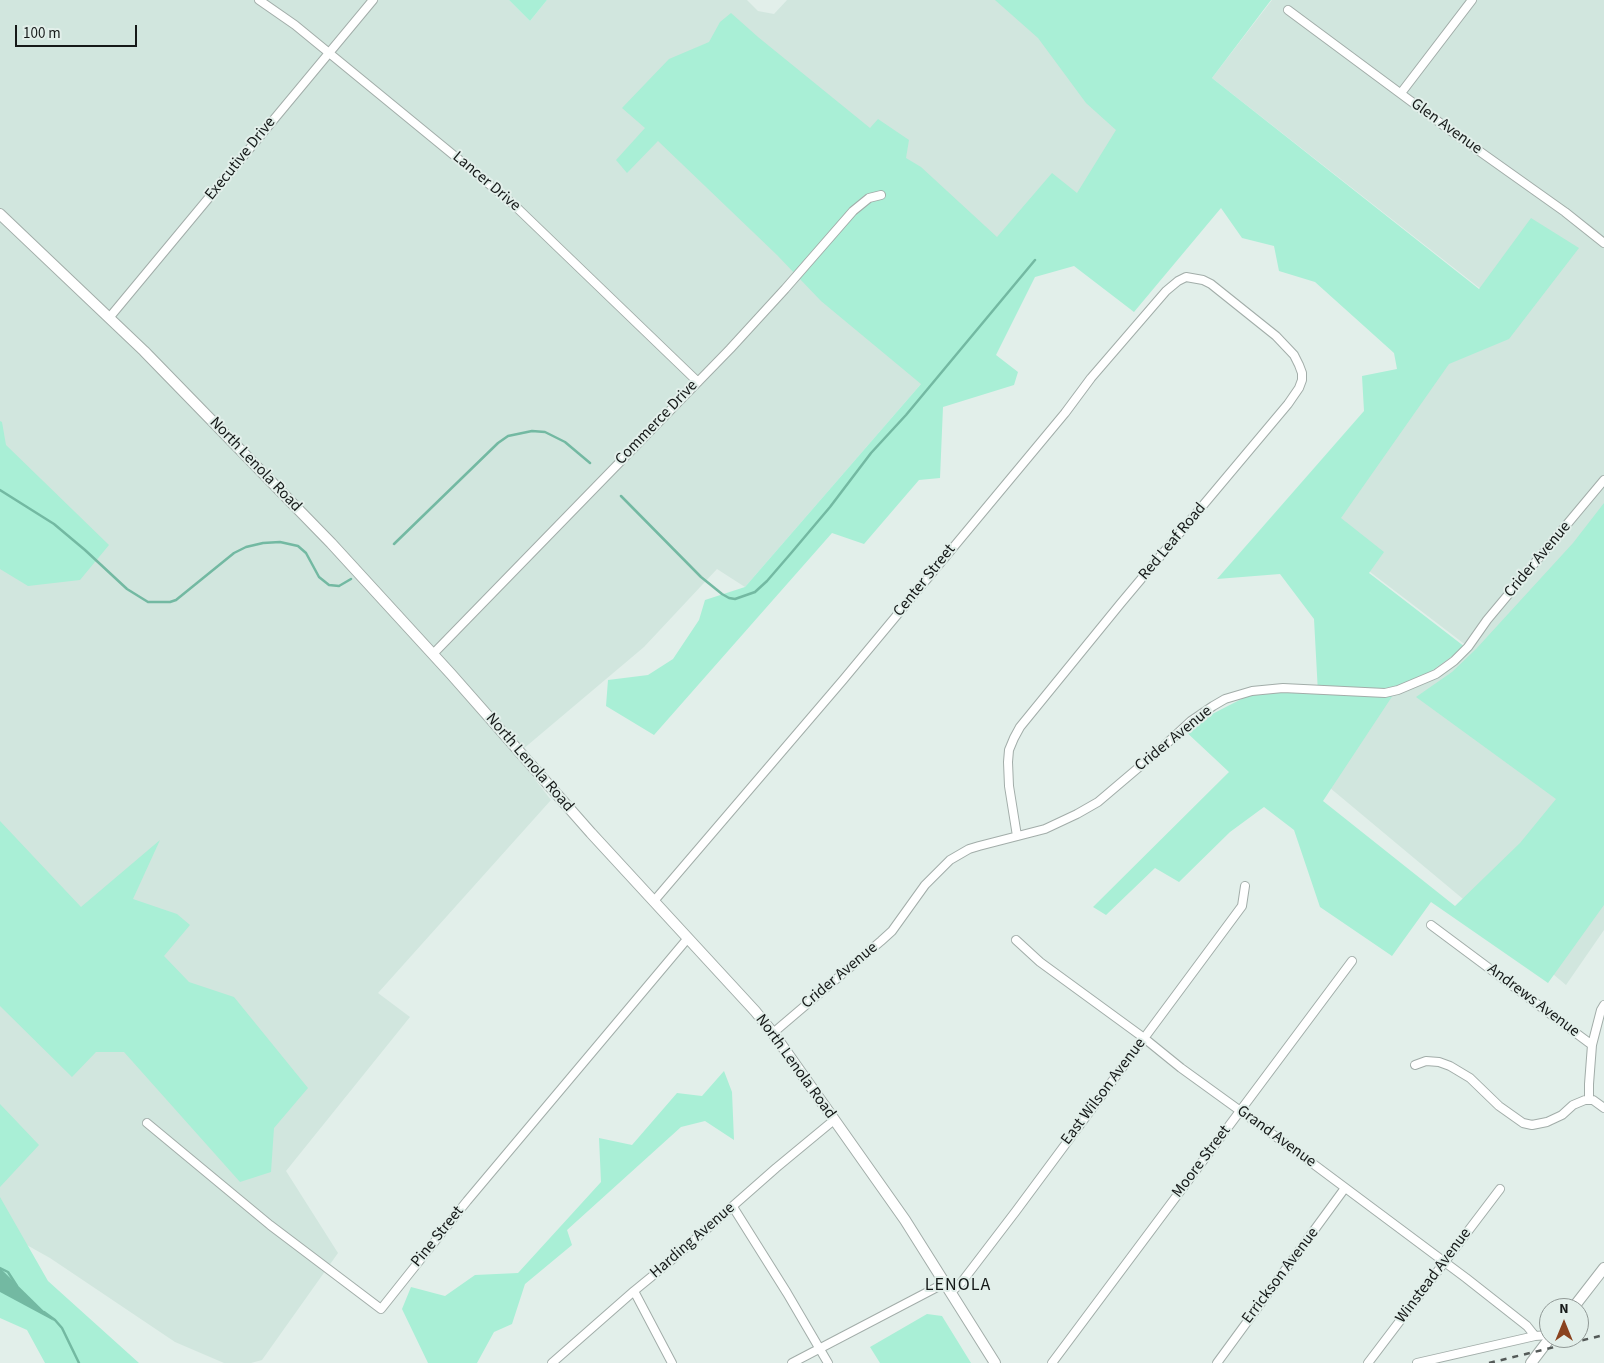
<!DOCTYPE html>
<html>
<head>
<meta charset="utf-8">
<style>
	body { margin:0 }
	#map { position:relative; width:1604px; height:1363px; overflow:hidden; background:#e2efea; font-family:"Source Sans 3",sans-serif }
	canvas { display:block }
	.north { position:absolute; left:1539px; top:1298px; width:50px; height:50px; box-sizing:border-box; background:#e2efea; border:1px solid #909996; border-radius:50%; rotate:0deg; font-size:14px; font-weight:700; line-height:20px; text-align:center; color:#151918 }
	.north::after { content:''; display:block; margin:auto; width:18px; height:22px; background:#8a431f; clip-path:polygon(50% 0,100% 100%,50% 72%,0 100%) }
	.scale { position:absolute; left:15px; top:25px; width:122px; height:22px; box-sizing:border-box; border:2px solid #151918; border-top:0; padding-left:6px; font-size:15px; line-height:18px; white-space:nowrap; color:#151918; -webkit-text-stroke:4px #e2efea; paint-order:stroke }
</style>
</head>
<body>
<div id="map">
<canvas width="1604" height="1363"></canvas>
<div class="north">N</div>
<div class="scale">100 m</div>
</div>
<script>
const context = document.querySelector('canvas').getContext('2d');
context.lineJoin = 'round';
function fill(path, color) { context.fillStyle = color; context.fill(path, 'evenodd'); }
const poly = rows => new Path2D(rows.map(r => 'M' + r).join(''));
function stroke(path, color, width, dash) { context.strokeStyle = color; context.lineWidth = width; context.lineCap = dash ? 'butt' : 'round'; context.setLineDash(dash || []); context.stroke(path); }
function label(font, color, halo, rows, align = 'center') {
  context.font = font + ' "Source Sans 3",sans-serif'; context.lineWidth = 4; context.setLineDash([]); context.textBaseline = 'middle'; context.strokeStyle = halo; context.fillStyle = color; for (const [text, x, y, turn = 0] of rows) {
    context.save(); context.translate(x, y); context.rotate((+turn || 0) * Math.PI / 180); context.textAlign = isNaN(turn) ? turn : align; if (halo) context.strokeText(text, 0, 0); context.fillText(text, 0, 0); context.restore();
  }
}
fill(poly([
	[0,0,509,0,530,21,547,0,747,0,758,11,774,14,787,0,999,0,1136,118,1080,194,921,384,745,587,717,569,644,647,516,755,551,800,378,993,410,1017,286,1171,338,1253,262,1360,251,1363,224,1363,175,1342,50,1258,0,1230],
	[1272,0,1604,0,1604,930,1566,985,1293,757,1336,690,1423,681,1467,646,1319,533,1496,301,1212,78]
]), '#d1e6de');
fill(poly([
	[509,0,547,0,530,21],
	[995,0,1271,0,1212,78,1479,289,1531,218,1579,248,1509,339,1449,364,1341,518,1384,552,1369,573,1465,647,1411,686,1397,689,1323,801,1455,906,1520,843,1556,799,1416,697,1452,672,1476,649,1573,543,1604,503,1604,905,1548,983,1431,902,1392,956,1320,907,1294,830,1264,807,1230,832,1179,882,1155,868,1106,915,1093,907,1229,772,1183,729,1259,690,1318,693,1314,619,1280,574,1217,579,1364,411,1362,376,1397,369,1394,353,1315,282,1279,271,1274,246,1242,238,1221,208,1134,312,1074,266,1035,277,996,355,1018,372,1014,385,943,407,940,478,919,480,864,544,832,533,654,735,606,706,608,680,648,675,673,659,699,620,705,600,745,587,921,384,821,301,777,255,658,141,627,173,616,160,645,128,622,108,669,59,709,42,720,22,731,13,758,37,870,128,878,119,909,140,906,158,921,167,997,237,1052,173,1077,193,1116,130,1086,103,1038,38],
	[0,421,2,422,6,445,109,545,80,580,28,586,0,569],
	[0,821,81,907,160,840,133,899,177,914,190,925,164,956,189,982,234,997,308,1088,274,1128,271,1172,240,1182,124,1052,96,1052,72,1077,0,1006],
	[724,1071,732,1092,734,1140,705,1121,681,1127,567,1230,572,1245,525,1284,512,1324,494,1332,477,1363,428,1363,402,1309,411,1287,445,1296,475,1275,518,1273,601,1182,599,1138,632,1145,677,1093,702,1096],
	[0,1104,39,1145,0,1187],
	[0,1197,48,1281,139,1363,45,1363,27,1330,0,1318],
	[927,1314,942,1316,971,1363,880,1363,870,1347]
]), '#a9efd6');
fill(poly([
	[0,1268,54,1321,0,1292]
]), '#73b9a2');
stroke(poly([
	[0,490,54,524,85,550,127,589,148,602,170,602,176,600,234,553,246,547,263,543,280,542,298,546,306,553,319,577,329,585,339,586,351,579],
	[621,496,701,577,722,594,729,598,735,599,755,592,767,581,792,552,830,507,871,453,906,415,1035,260],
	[394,544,498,443,508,436,532,431,545,432,565,442,590,463],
	[0,1268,8,1272,17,1286],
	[44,1312,55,1320,62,1328,79,1363]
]), '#73b9a2', 2.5);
const minor = poly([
	[259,0,295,25,512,203,698,382],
	[1288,10,1451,131,1565,212,1604,243],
	[1401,93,1472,0],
	[109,318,373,0],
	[433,654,730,349,785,289,853,211,869,198,881,195],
	[654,901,843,680,1065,413,1091,378,1166,291,1178,281,1186,277,1203,280,1211,284,1276,336,1294,355,1299,365,1302,373,1302,380,1299,388,1288,404,1121,603,1020,727,1014,738,1009,750,1008,762,1009,786,1017,836],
	[1431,925,1592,1045,1589,1084,1589,1100],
	[1016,940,1040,962,1144,1038,1181,1068,1304,1157,1466,1278,1527,1326,1535,1336],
	[773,1033,881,941,892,931,925,885,950,860,969,849,979,846,1045,829,1077,814,1098,802,1164,746,1191,721,1213,706,1225,699,1252,691,1283,688,1385,693,1398,690,1436,674,1454,661,1468,647,1487,620,1604,480],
	[1592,1045,1601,1010,1604,1005],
	[1415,1065,1426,1061,1439,1062,1450,1066,1470,1078,1499,1106,1523,1123,1532,1125,1547,1122,1562,1115,1573,1105,1585,1100,1593,1100,1604,1108],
	[147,1123,270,1225,381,1309,467,1201,688,938],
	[733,1207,787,1293,828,1363],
	[634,1291,672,1363],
	[951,1292,961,1283,1016,1211,1242,906,1245,886],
	[552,1363,634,1291,667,1264,776,1168,834,1120],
	[792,1363,945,1283],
	[1052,1363,1352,961],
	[1217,1363,1345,1188],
	[1368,1363,1500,1189],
	[1417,1363,1535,1336,1549,1335]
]);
const secondary = poly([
	[0,214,144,351,331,543,451,674,591,833,755,1011,773,1033,905,1220,995,1363],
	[1573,1308,1604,1268],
	[1531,1363,1550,1338]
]);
stroke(minor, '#a2ada9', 10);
stroke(secondary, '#a2ada9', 12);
stroke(minor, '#fff', 8);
stroke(secondary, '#fff', 10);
stroke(poly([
	[1489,1363,1604,1335]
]), '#545a58', 2.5, [6, 6]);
label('16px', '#151918', '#e2efea', [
	["Glen Avenue",1446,127,36],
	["Executive Drive",241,159,-51],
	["Lancer Drive",486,182,40],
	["Commerce Drive",657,423,-46],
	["North Lenola Road",255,465,46],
	["Red Leaf Road",1173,542,-50],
	["Crider Avenue",1538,560,-50],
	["Center Street",925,581,-51],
	["Crider Avenue",1174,739,-39],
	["North Lenola Road",529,763,49],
	["Crider Avenue",840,976,-40],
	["Andrews Avenue",1533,1001,37],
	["North Lenola Road",795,1067,54],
	["East Wilson Avenue",1104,1092,-53],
	["Grand Avenue",1276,1137,36],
	["Moore Street",1202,1162,-53],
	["Pine Street",438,1237,-51],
	["Harding Avenue",693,1241,-41],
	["Errickson Avenue",1281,1276,-53],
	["Winstead Avenue",1434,1276,-53]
]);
context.letterSpacing = '1px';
label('18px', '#151918', '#e2efea', [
	["LENOLA",958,1286]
]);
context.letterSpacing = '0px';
</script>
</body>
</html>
